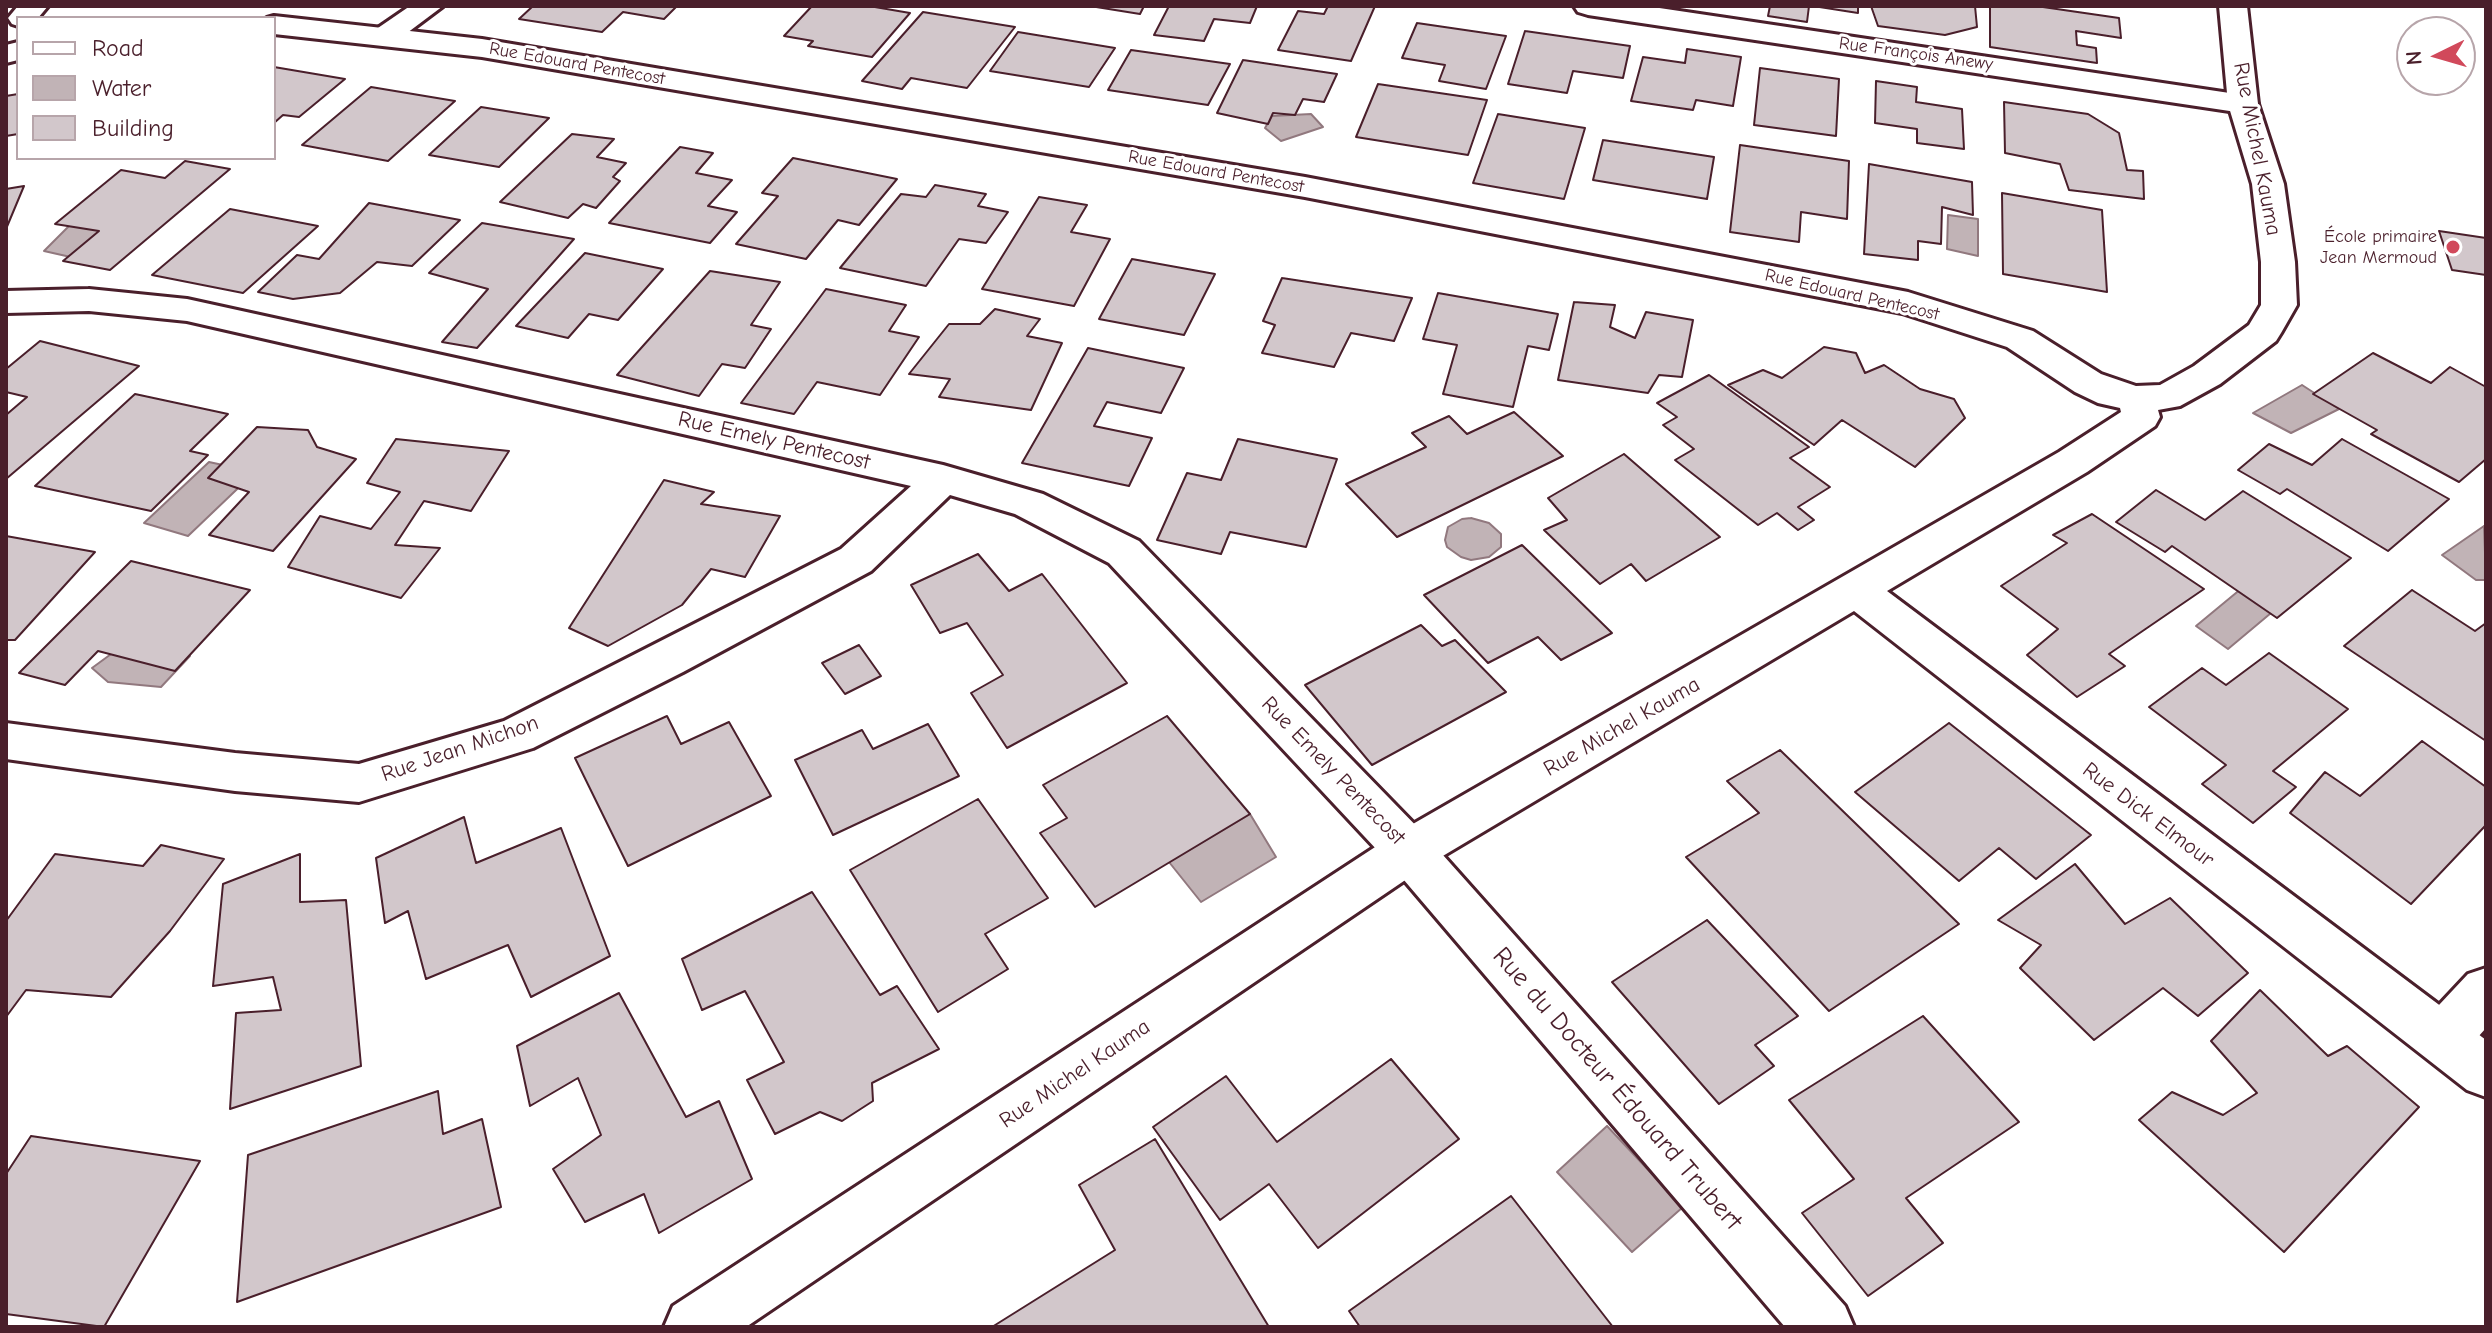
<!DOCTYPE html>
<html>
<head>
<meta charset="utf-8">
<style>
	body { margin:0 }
	#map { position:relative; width:2492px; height:1333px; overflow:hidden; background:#fff; font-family:"Comic Neue",sans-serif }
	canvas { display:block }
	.frame { position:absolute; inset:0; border:8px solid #4a1f2b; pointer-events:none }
	.legend { position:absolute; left:16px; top:16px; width:260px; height:144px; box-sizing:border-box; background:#fff; border:2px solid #b7a5aa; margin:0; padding:10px 14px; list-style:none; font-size:24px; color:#4a1f2b }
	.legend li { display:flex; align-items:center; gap:16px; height:40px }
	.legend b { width:40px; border:2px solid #b7a5aa }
	.north { position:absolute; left:2396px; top:16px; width:80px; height:80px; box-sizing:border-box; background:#fff; border:2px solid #b7a5aa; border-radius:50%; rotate:265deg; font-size:22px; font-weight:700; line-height:32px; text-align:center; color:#4a1f2b }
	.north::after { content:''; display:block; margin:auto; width:28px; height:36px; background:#d1495b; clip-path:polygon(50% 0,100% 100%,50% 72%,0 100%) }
</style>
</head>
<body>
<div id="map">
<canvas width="2492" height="1333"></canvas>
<div class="frame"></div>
<ul class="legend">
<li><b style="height:10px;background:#fff"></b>Road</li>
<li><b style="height:22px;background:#c1b3b6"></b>Water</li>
<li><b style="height:22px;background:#d2c7cb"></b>Building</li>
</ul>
<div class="north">N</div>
</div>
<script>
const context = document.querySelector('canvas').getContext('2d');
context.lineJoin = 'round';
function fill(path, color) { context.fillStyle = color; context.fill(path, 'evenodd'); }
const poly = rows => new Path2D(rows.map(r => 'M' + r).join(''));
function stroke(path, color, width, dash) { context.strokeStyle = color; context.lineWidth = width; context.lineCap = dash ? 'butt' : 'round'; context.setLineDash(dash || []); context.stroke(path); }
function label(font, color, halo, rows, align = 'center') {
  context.font = font + ' "Comic Neue",sans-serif'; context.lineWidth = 6; context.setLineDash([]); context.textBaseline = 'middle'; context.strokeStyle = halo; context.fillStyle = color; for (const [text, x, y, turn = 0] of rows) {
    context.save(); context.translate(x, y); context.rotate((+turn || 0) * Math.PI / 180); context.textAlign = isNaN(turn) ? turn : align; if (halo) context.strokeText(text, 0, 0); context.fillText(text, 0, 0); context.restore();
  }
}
const water = poly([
	[1311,114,1323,127,1281,141,1265,128,1272,116,1311,114],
	[1948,215,1978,219,1978,256,1947,249,1948,215],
	[76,219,115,224,75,258,44,251,76,219],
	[2302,385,2339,409,2291,433,2253,413,2302,385],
	[209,462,255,472,188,536,144,523,209,462],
	[1471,518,1489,523,1501,534,1501,547,1489,557,1471,560,1461,557,1447,547,1445,540,1448,527,1462,519,1471,518],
	[2484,526,2486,580,2476,580,2442,555,2484,526],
	[2242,588,2271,613,2228,649,2196,626,2242,588],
	[169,643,190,656,161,687,108,682,92,668,122,646,169,643],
	[1250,814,1276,857,1201,902,1169,862,1250,814],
	[1607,1126,1683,1207,1632,1252,1557,1172,1607,1126]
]);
fill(water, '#c1b3b6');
stroke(water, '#91787e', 2);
const building = poly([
	[533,6,677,6,664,19,623,12,602,32,519,19,533,6],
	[812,6,869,6,910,13,872,57,808,46,813,41,784,36,812,6],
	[1090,6,1144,6,1140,14,1090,6],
	[1169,6,1257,6,1250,23,1214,19,1204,41,1154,35,1169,6],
	[1328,6,1375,6,1351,61,1278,50,1298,11,1324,14,1328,6],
	[1770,6,1809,6,1807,22,1768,16,1770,6],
	[1813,6,1858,6,1858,13,1813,6],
	[1871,6,1975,6,1977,27,1945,35,1878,26,1871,6],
	[1990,6,2036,6,2119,18,2121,38,2076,31,2077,45,2096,48,2097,63,1990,47,1990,6],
	[923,12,1015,27,967,88,911,78,902,89,862,81,923,12],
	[1417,23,1506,36,1486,89,1439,81,1445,65,1402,58,1417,23],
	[1525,31,1630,46,1623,78,1573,71,1567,93,1508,84,1525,31],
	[1018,32,1115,48,1089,87,990,71,1018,32],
	[1687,49,1741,57,1733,106,1696,100,1693,110,1631,101,1643,57,1685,63,1687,49],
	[1131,50,1230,64,1208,105,1108,90,1131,50],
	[1243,60,1337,74,1324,102,1303,99,1295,115,1273,113,1268,124,1217,113,1243,60],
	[274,67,345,79,299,117,283,115,274,123,274,67],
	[1760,68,1839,79,1836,136,1754,125,1760,68],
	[1876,81,1917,87,1916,102,1962,109,1964,149,1917,143,1917,129,1875,123,1876,81],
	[1378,84,1487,100,1468,155,1356,137,1378,84],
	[371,87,455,101,388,161,302,145,371,87],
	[18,94,18,134,6,136,6,96,18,94],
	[2004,102,2088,114,2119,133,2127,170,2143,171,2144,199,2069,190,2060,164,2005,153,2004,102],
	[481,107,549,118,499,167,429,155,481,107],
	[1498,114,1585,128,1564,199,1473,183,1498,114],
	[572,134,614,139,597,157,626,163,613,177,620,181,596,208,583,204,568,218,500,202,572,134],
	[1603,140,1714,157,1707,199,1593,180,1603,140],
	[1740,145,1849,161,1847,219,1801,212,1799,242,1730,232,1740,145],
	[680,147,713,153,696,173,732,180,708,206,737,212,710,243,609,223,680,147],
	[793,158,897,179,859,225,838,220,806,259,736,244,778,196,762,193,793,158],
	[185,161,230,169,110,270,63,261,99,231,55,224,121,170,165,178,185,161],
	[1869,164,1972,182,1973,215,1942,207,1941,244,1918,241,1918,260,1864,254,1869,164],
	[935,185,986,194,978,206,1008,212,986,243,959,239,926,286,840,268,901,194,926,197,935,185],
	[24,186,6,229,6,189,24,186],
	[2002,193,2102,210,2107,292,2003,274,2002,193],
	[1039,197,1087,205,1071,232,1110,239,1074,306,982,289,1039,197],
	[369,203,460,220,412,266,377,262,340,293,293,299,258,292,297,255,319,259,369,203],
	[230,209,318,226,243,293,152,275,230,209],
	[482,223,574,239,477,348,442,342,488,289,429,273,482,223],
	[2439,231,2486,238,2486,275,2452,270,2439,231],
	[585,253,663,269,618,320,589,314,568,338,516,326,585,253],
	[1132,259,1215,274,1184,335,1099,319,1132,259],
	[710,271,780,282,751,325,771,329,745,368,722,364,699,396,617,375,710,271],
	[1282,278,1412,298,1394,341,1351,333,1334,367,1262,353,1275,325,1263,321,1282,278],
	[826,289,906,305,889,331,919,337,880,395,817,382,794,414,741,403,826,289],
	[1438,293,1558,314,1549,350,1528,346,1513,407,1443,394,1457,345,1423,339,1438,293],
	[1574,302,1615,305,1610,327,1635,338,1646,312,1693,320,1682,377,1659,375,1648,393,1558,380,1574,302],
	[995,309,1040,319,1027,336,1062,343,1031,410,939,397,950,379,909,374,949,324,980,324,995,309],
	[40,341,139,366,6,479,6,415,27,397,6,392,6,369,40,341],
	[1824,347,1856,353,1865,373,1884,365,1920,389,1954,399,1965,418,1915,467,1842,420,1814,445,1728,385,1763,370,1782,378,1824,347],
	[1088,348,1184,368,1161,413,1107,402,1094,426,1152,438,1129,486,1022,463,1088,348],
	[2373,353,2431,383,2450,367,2486,387,2486,459,2459,482,2371,434,2377,430,2313,394,2373,353],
	[1709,375,1809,447,1790,458,1830,487,1798,507,1814,520,1798,530,1777,513,1758,525,1675,460,1694,449,1663,425,1677,417,1657,403,1709,375],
	[135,394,228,414,190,451,208,455,151,511,35,486,135,394],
	[1514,412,1563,456,1397,537,1346,484,1426,447,1412,433,1449,416,1467,434,1514,412],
	[257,427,308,430,317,447,356,459,273,551,209,535,249,492,208,478,257,427],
	[396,439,509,451,471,511,424,501,395,545,440,548,401,598,288,567,320,516,371,529,400,492,367,483,396,439],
	[1238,439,1337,459,1306,547,1230,532,1221,554,1157,540,1187,473,1221,480,1238,439],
	[2342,439,2449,499,2388,551,2287,489,2280,494,2238,470,2269,444,2312,465,2342,439],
	[1624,454,1720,537,1646,581,1631,564,1600,584,1544,530,1567,520,1548,498,1624,454],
	[664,480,714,492,701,504,780,516,745,577,711,569,682,605,608,646,569,628,664,480],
	[2156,490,2205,520,2243,491,2351,558,2277,618,2172,546,2165,552,2116,522,2156,490],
	[2092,514,2204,589,2109,654,2125,666,2077,697,2027,655,2058,629,2001,586,2067,543,2053,535,2092,514],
	[6,536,95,552,15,640,6,640,6,536],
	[1522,545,1612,633,1561,660,1538,637,1488,663,1424,595,1522,545],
	[978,554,1009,591,1042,574,1127,683,1007,748,971,693,1003,675,967,623,940,633,911,585,978,554],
	[131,561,250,590,175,671,98,651,65,685,19,673,131,561],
	[2412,590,2475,631,2486,623,2486,741,2344,646,2412,590],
	[1421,625,1442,646,1455,640,1506,692,1372,765,1305,685,1421,625],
	[859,645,881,676,845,694,822,663,859,645],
	[2269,653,2348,709,2273,771,2296,787,2253,823,2202,784,2226,765,2149,707,2202,668,2226,685,2269,653],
	[667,716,681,744,729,722,771,796,628,866,575,758,667,716],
	[1167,716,1250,814,1095,907,1040,833,1067,818,1043,785,1167,716],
	[1949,723,2091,835,2036,879,1999,848,1959,881,1855,792,1949,723],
	[928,724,959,776,833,835,795,760,862,730,873,749,928,724],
	[2422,741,2486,787,2486,825,2411,904,2290,813,2325,772,2360,796,2422,741],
	[1780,750,1959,924,1829,1011,1686,857,1759,813,1727,781,1780,750],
	[978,799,1048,898,985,934,1008,969,938,1012,850,870,978,799],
	[464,817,476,863,561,828,610,956,531,997,508,945,426,979,408,911,385,923,376,858,464,817],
	[161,845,224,859,170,931,111,997,26,990,6,1017,6,921,55,854,143,866,161,845],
	[300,854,300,902,346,900,361,1066,230,1109,236,1013,281,1010,273,977,213,986,223,884,300,854],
	[2075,864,2125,924,2170,898,2248,973,2198,1016,2163,988,2094,1040,2020,968,2041,945,1998,920,2075,864],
	[812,892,880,995,897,986,939,1049,872,1083,873,1101,842,1121,820,1112,775,1134,747,1080,784,1062,745,991,702,1010,682,959,812,892],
	[1707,920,1798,1016,1755,1045,1774,1066,1719,1104,1612,982,1707,920],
	[2260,990,2328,1056,2347,1046,2419,1107,2284,1252,2139,1120,2172,1092,2223,1115,2257,1093,2211,1041,2260,990],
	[619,993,686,1117,719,1101,752,1179,659,1233,644,1194,585,1222,553,1169,601,1135,578,1078,530,1106,517,1046,619,993],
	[1923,1016,2019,1122,1906,1198,1943,1243,1868,1296,1802,1213,1854,1179,1789,1100,1923,1016],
	[1391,1059,1459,1139,1318,1248,1269,1184,1220,1220,1153,1127,1226,1076,1277,1142,1391,1059],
	[438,1091,443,1134,482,1119,501,1207,237,1302,248,1155,438,1091],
	[31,1136,200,1161,104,1327,6,1314,6,1174,31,1136],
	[1155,1139,1269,1327,992,1327,1115,1250,1079,1185,1155,1139],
	[1511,1196,1613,1327,1360,1327,1349,1311,1511,1196]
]);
fill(building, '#d2c7cb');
stroke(building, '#4a1f2b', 2);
const street = poly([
	[18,6,48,6,38,18,18,18,18,26,12,24,8,18,18,6],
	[410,6,443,6,395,42,385,45,375,42,370,36,375,30,410,6],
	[1574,6,1646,6,2243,95,2254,97,2258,104,2254,111,2243,113,1588,15,1578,12,1574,6],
	[89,289,187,299,943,465,1043,494,1139,541,1426,836,1845,1306,1854,1327,1785,1327,1392,866,1109,563,1015,514,950,495,871,571,683,672,533,748,359,802,235,791,6,759,6,723,235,753,359,764,504,721,841,549,911,486,187,321,89,311,6,313,6,291,89,289],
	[2486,968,2486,1028,2462,1055,2443,1062,2424,1055,2417,1038,2424,1021,2468,974,2486,968]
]);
const secondary = poly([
	[2219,6,2247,6,2258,104,2284,184,2295,262,2297,305,2281,333,2276,341,2220,384,2180,406,2158,410,2160,417,2155,426,2087,472,1887,591,2486,1040,2486,1097,2467,1090,1854,611,1426,866,746,1327,664,1327,673,1306,1392,836,2059,452,2121,412,2120,408,2098,403,2075,392,2007,347,1902,313,1305,197,482,57,274,34,274,18,267,18,274,16,482,39,1305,177,1908,292,2033,331,2101,374,2136,386,2160,385,2194,366,2249,325,2261,305,2261,262,2252,184,2228,104,2219,6],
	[18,42,18,60,6,63,6,45,18,42]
]);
stroke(street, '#4a1f2b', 6);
stroke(secondary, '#4a1f2b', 6);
fill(street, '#fff');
fill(secondary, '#fff');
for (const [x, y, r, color] of [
	[2453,247,8,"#d1495b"]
]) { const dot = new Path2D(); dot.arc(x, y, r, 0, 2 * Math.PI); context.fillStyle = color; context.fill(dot); stroke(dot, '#fff', 3); }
label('18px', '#4a1f2b', '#fff', [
	["Rue François Anewy",1916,54,8],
	["Rue Edouard Pentecost",577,64,10],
	["Rue Edouard Pentecost",1216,172,10],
	["Rue Edouard Pentecost",1852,295,13]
]);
label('18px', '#4a1f2b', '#fff', [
	["École primaire",2437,237],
	["Jean Mermoud",2437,258]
], 'right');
label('22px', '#4a1f2b', '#fff', [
	["Rue Michel Kauma",2257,149,79],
	["Rue Emely Pentecost",774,441,13],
	["Rue Michel Kauma",1622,727,-30],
	["Rue Jean Michon",460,749,-19],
	["Rue Emely Pentecost",1333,771,46],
	["Rue Dick Elmour",2148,815,37],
	["Rue Michel Kauma",1075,1074,-34]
]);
label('26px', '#4a1f2b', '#fff', [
	["Rue du Docteur Édouard Trubert",1617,1089,49]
]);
</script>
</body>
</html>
